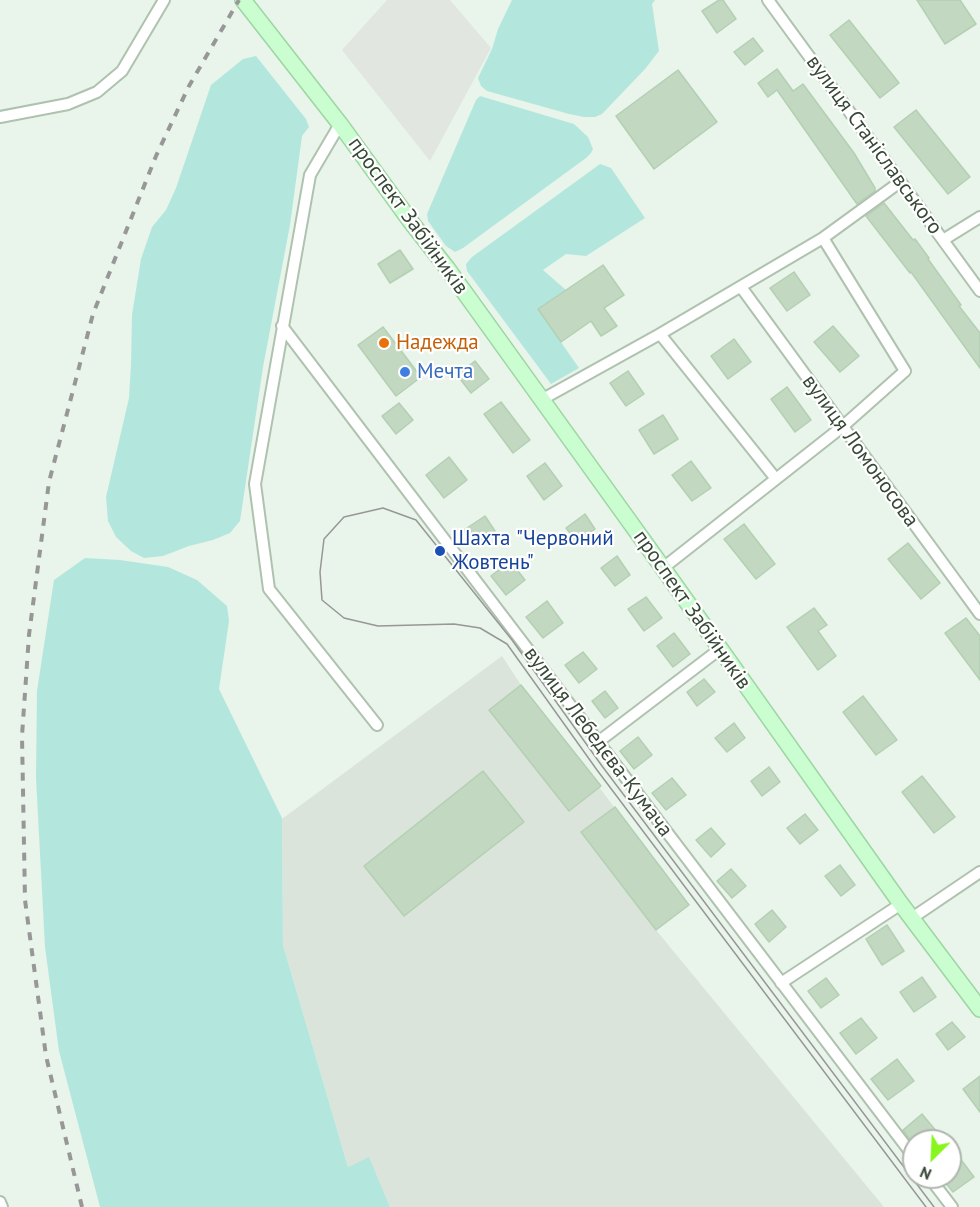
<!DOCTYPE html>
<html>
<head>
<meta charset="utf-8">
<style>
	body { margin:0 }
	#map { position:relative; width:980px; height:1207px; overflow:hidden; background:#e9f4ea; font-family:"PT Sans",sans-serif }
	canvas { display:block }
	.north { position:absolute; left:902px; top:1129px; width:60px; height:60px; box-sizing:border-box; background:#fff; border:2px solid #afb6af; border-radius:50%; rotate:204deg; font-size:16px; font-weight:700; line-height:24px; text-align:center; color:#384837 }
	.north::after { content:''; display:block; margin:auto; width:21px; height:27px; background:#88f51f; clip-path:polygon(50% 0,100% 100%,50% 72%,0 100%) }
</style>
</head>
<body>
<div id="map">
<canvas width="980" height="1207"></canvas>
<div class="north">N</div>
</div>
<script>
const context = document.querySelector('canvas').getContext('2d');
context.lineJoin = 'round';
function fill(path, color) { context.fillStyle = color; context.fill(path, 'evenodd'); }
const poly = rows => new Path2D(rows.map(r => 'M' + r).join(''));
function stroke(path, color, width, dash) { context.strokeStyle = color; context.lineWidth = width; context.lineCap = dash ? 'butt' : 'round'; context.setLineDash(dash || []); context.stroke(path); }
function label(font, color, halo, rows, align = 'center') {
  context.font = font + ' "PT Sans",sans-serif'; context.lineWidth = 4.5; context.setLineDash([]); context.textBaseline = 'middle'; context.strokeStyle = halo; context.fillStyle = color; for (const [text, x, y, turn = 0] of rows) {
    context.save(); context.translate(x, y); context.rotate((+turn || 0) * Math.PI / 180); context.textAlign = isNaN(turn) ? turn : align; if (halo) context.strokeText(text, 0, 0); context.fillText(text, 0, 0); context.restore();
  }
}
fill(poly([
	[502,656,521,685,689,905,656,930,884,1207,390,1207,369,1158,348,1167,283,945,282,819]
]), '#dbe4da');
fill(poly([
	[512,0,655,0,652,4,659,51,645,69,602,114,595,117,584,117,569,114,487,91,481,86,478,78,492,49,498,29],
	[256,56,306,119,309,127,302,136,290,225,263,367,240,521,230,533,213,540,189,546,163,556,144,558,131,551,116,537,108,521,106,497,129,398,131,365,132,315,141,259,152,227,166,210,176,188,211,85,243,59],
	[480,96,574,124,588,137,593,149,591,153,586,158,463,248,455,252,446,246,428,221,427,214,476,100],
	[600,164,611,168,645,218,586,256,566,254,543,270,566,290,538,309,579,368,551,384,467,271,466,264,472,257],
	[85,558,120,560,168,567,197,580,227,606,229,621,219,689,282,818,283,945,348,1167,369,1157,390,1207,100,1207,59,1051,45,947,36,778,37,691,54,580]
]), '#b3e7dd');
fill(poly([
	[387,0,450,0,491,48,430,161,342,50]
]), '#e1e6e0');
const building = poly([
	[719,0,723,0,736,19,717,33,702,11,719,0],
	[917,0,960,0,976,24,945,44,917,0],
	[849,20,899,83,880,98,830,35,849,20],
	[753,38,763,51,745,65,734,52,753,38],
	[777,69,793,91,803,84,854,153,875,188,875,191,857,204,777,90,768,97,758,83,777,69],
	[678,70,717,122,654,169,616,116,678,70],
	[916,110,970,177,948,194,894,127,916,110],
	[884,203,913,240,915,239,929,258,928,259,961,305,959,306,980,333,980,368,911,272,910,273,866,216,884,203],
	[400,250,413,269,390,283,378,264,400,250],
	[603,265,624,295,604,308,617,326,601,336,591,321,561,342,538,309,603,265],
	[794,272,810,295,787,311,770,288,794,272],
	[833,326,859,356,840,372,814,342,833,326],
	[383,327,421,377,396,396,358,345,383,327],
	[734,339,751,362,728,379,711,356,734,339],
	[475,361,489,379,471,393,457,375,475,361],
	[628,371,644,394,626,406,610,383,628,371],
	[787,387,811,420,795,432,771,399,787,387],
	[501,402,530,440,513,453,484,414,501,402],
	[399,403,413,420,396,434,382,416,399,403],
	[663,415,678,439,654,454,639,430,663,415],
	[449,457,467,480,444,498,426,475,449,457],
	[691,461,711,488,692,501,672,475,691,461],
	[545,463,562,486,544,500,527,476,545,463],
	[585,514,595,529,577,542,566,528,585,514],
	[485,516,495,531,474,545,464,530,485,516],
	[744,524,775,564,756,579,724,539,744,524],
	[908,543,940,583,921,599,888,559,908,543],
	[617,556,630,575,615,586,601,568,617,556],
	[510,561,525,580,506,595,491,576,510,561],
	[646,597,662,618,644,631,628,609,646,597],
	[547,601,563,623,543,638,526,617,547,601],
	[814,608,827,625,818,631,836,656,818,670,787,627,814,608],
	[966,618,980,636,980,680,945,633,966,618],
	[674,633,690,654,673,667,657,646,674,633],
	[583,652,597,669,579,683,565,665,583,652],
	[704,679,715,692,697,706,687,692,704,679],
	[521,685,601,786,569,811,489,710,521,685],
	[605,691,618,708,605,718,592,701,605,691],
	[863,696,897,740,876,755,843,712,863,696],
	[734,723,745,738,727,752,715,738,734,723],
	[638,737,652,755,634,769,620,751,638,737],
	[769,767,780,782,762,796,751,781,769,767],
	[483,771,524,822,404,916,364,866,483,771],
	[922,776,955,817,934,833,902,792,922,776],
	[672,778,686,795,666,810,652,793,672,778],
	[615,807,689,905,656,930,581,832,615,807],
	[805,814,818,830,800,844,787,828,805,814],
	[711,828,725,844,711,857,696,840,711,828],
	[840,865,855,885,841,896,825,876,840,865],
	[731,869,746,886,732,898,717,881,731,869],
	[772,910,786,927,769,942,755,924,772,910],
	[887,925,904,951,882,965,866,939,887,925],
	[922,977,936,997,914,1012,900,992,922,977],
	[826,978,839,995,821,1008,808,991,826,978],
	[861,1018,877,1038,856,1054,840,1033,861,1018],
	[952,1022,965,1037,948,1050,936,1034,952,1022],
	[897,1059,914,1081,888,1100,871,1079,897,1059],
	[980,1076,980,1112,963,1089,980,1076],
	[922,1114,937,1132,926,1141,914,1141,914,1145,903,1130,922,1114],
	[959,1157,974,1177,953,1192,941,1177,950,1177,950,1163,959,1157]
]);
fill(building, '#c2d8c1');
stroke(building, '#b3d0b2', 1.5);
const minor = poly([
	[768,0,980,291],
	[0,117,68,104,97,92,122,71,164,0],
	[340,124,310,175,255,484,269,589,377,725],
	[943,240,980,217],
	[741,287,980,614],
	[282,326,914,1157],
	[660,334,776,479],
	[541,400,660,334,823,238],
	[663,568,842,427,905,371,823,238,900,182],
	[598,742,720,649],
	[912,918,980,872],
	[781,983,901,904],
	[929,1177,952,1207],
	[0,1202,2,1207]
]);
const secondary = poly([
	[243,0,340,124,411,222,447,268,663,568,901,904,980,1009]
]);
stroke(minor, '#afc2af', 14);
stroke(secondary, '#9cd6a1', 18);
stroke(minor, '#fff', 10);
stroke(secondary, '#cafdd0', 15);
stroke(poly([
	[926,1207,597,770,507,644,480,628,454,624,378,626,344,618,322,600,320,572,324,539,344,517,383,508,416,520,512,640,602,766,934,1207]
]), '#979797', 1.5);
stroke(poly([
	[82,1207,46,1056,25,900,22,736,29,635,49,482,93,314,156,156,189,86,239,0]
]), '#979797', 4, [8, 8]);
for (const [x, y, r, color] of [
	[384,343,6,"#e8710a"],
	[405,372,6,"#3f7fe0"],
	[440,551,6,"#1a4fb4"]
]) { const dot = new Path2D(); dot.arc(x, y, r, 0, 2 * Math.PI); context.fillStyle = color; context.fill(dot); stroke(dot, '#fff', 2); }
label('21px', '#384837', '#fff', [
	["вулиця Станіславського",874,145,54],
	["проспект Забійників",408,216,54],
	["вулиця Ломоносова",860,451,54],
	["проспект Забійників",692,610,55],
	["вулиця Лебедєва-Кумача",598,742,53]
]);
label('21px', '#c56008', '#fff', [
	["Надежда",396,343]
], 'left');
label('21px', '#366cbe', '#fff', [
	["Мечта",417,372]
], 'left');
label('21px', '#164399', '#fff', [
	["Шахта \"Червоний",452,539],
	["Жовтень\"",452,563]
], 'left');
</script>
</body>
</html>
